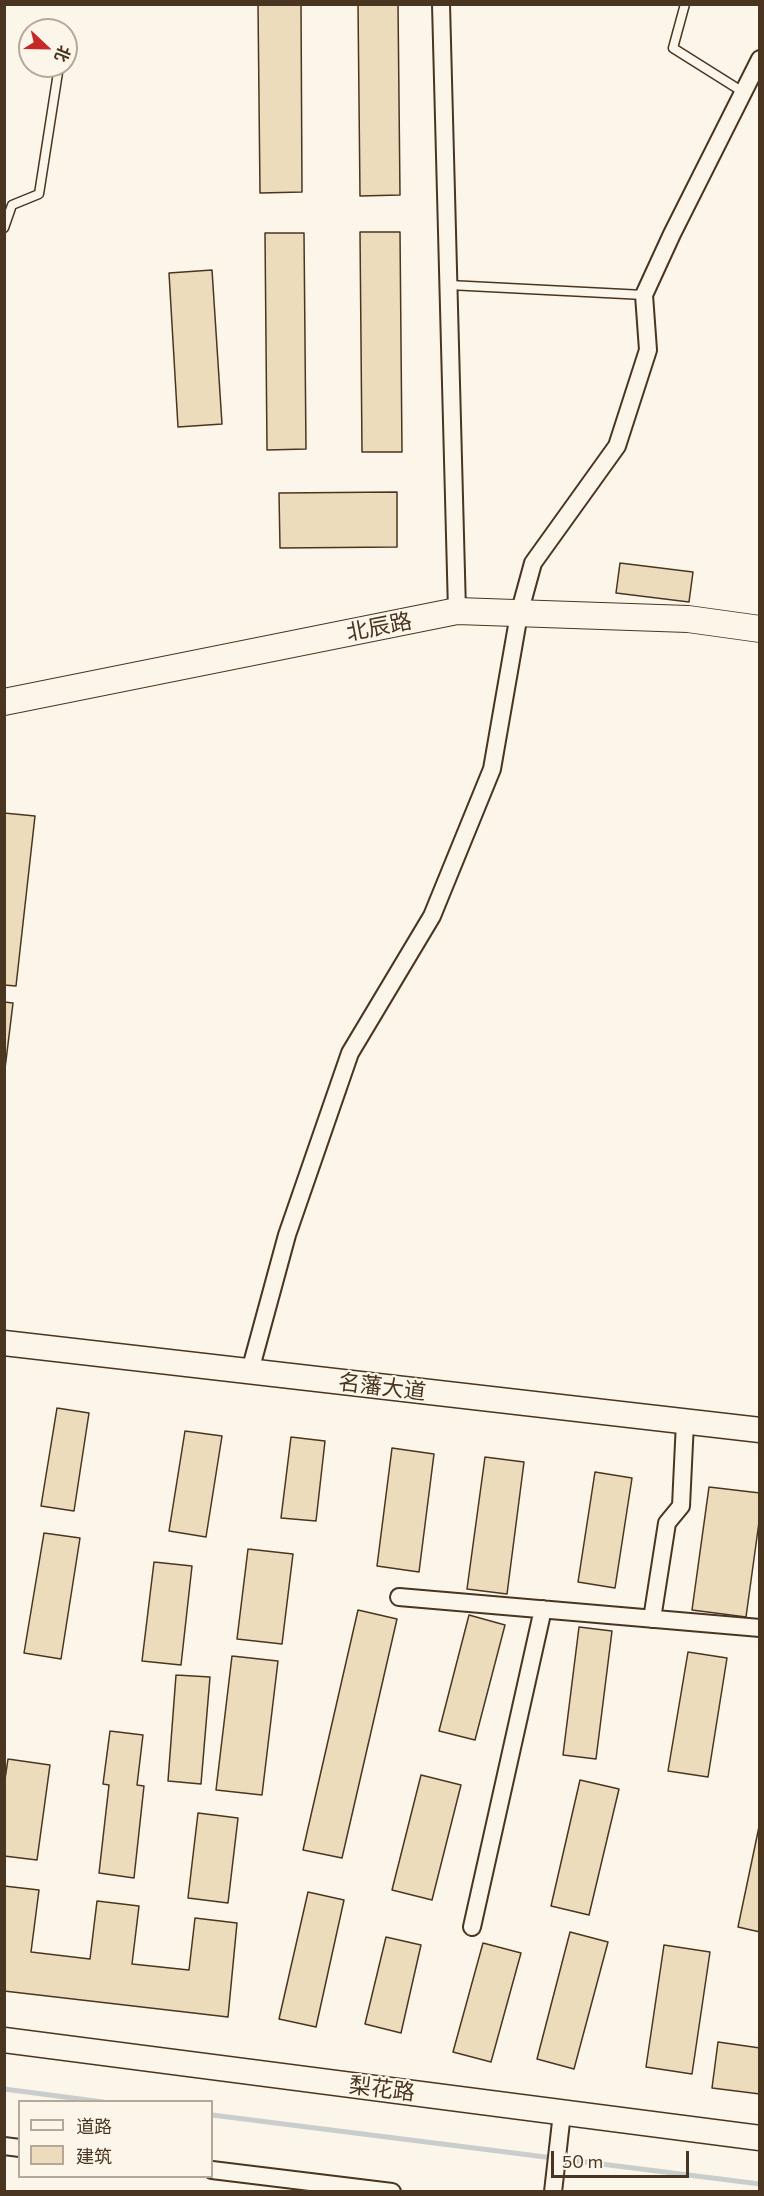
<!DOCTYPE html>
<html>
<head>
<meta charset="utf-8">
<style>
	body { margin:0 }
	#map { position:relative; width:764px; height:2196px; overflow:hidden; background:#fbf6e9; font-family:Commissioner,"Noto Sans SC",sans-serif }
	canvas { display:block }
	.frame { position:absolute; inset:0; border:6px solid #4a3520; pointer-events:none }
	.legend { position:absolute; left:18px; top:2100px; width:195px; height:78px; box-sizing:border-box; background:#fbf6e9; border:2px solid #b4a999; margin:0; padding:8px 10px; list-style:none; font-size:18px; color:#4a3520 }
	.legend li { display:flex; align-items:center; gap:12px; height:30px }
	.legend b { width:30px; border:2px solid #b4a999 }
	.north { position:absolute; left:18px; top:18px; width:60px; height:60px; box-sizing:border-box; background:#fbf6e9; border:2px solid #b4a999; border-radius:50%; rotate:112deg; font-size:16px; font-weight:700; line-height:24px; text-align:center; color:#4a3520 }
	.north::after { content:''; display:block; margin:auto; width:21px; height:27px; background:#c62828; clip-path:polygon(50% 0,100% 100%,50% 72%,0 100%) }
	.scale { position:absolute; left:551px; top:2151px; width:138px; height:27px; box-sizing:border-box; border:3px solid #4a3520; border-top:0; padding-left:8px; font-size:18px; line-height:21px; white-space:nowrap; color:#4a3520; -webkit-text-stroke:4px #fbf6e9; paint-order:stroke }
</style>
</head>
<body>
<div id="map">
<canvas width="764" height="2196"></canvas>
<div class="frame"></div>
<ul class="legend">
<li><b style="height:8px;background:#fbf6e9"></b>道路</li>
<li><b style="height:16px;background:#ecdcbc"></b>建筑</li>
</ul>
<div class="north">北</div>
<div class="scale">50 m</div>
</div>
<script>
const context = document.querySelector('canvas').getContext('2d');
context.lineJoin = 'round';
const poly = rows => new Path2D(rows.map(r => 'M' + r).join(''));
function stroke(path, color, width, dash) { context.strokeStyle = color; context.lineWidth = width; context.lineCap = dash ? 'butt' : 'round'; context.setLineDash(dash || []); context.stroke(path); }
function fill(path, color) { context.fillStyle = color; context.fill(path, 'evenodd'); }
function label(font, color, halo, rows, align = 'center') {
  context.font = font + ' Commissioner,"Noto Sans SC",sans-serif'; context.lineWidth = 4.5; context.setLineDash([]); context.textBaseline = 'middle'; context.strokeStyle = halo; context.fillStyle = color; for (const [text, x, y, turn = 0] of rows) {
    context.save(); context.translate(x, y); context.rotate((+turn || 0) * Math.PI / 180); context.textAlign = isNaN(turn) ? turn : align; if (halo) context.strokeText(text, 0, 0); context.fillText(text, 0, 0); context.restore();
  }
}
stroke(poly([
	[4,2089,103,2102],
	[212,2115,760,2184]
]), '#c9cecd', 5);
const building = poly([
	[258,4,301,4,302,192,260,193,258,4],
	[358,4,398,4,400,195,360,196,358,4],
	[360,232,400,232,402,452,362,452,360,232],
	[265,233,304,233,306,449,267,450,265,233],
	[212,270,222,424,178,427,169,273,212,270],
	[397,492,397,547,280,548,279,493,397,492],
	[620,563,693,572,689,602,616,593,620,563],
	[4,813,35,816,16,986,4,985,4,813],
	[4,1002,13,1003,4,1077,4,1002],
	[57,1408,89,1413,74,1511,41,1506,57,1408],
	[185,1431,222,1436,206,1537,169,1531,185,1431],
	[291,1437,325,1441,316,1521,281,1518,291,1437],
	[392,1448,434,1454,419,1572,377,1566,392,1448],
	[485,1457,524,1462,507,1594,467,1589,485,1457],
	[595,1472,632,1478,615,1588,578,1582,595,1472],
	[709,1487,760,1493,760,1515,746,1617,692,1610,709,1487],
	[44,1533,80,1538,61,1659,24,1653,44,1533],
	[248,1549,293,1554,282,1644,237,1639,248,1549],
	[154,1562,192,1566,181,1665,142,1661,154,1562],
	[358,1610,397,1619,342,1858,303,1850,358,1610],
	[469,1615,505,1625,475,1740,439,1731,469,1615],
	[579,1627,612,1631,596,1759,563,1755,579,1627],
	[688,1652,727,1658,708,1777,668,1771,688,1652],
	[232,1656,278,1661,262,1795,216,1790,232,1656],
	[176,1675,210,1677,201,1784,168,1781,176,1675],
	[110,1731,143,1735,137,1785,144,1786,134,1878,99,1873,109,1785,103,1784,110,1731],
	[8,1759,50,1765,37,1860,4,1856,4,1786,8,1759],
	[421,1775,461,1785,432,1900,392,1890,421,1775],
	[580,1780,619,1789,589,1915,551,1906,580,1780],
	[198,1813,238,1818,228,1903,188,1898,198,1813],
	[760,1822,760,1932,738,1927,760,1822],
	[4,1886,39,1890,31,1952,90,1959,97,1901,139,1906,132,1964,189,1970,195,1918,237,1923,228,2017,4,1991,4,1886],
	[308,1892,344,1900,316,2027,279,2019,308,1892],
	[570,1932,608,1942,574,2069,537,2059,570,1932],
	[386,1937,421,1945,401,2033,365,2024,386,1937],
	[483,1943,521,1953,491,2062,453,2052,483,1943],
	[664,1945,710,1952,692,2074,646,2067,664,1945],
	[718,2042,760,2048,760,2094,712,2088,718,2042]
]);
fill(building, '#ecdcbc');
stroke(building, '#4a3520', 1.5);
const service = poly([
	[685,4,673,48,743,92],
	[4,228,12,205,39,194,59,66],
	[449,285,644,295]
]);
const minor = poly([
	[441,4,457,611],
	[250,1371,287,1235,350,1053,432,916,492,769,519,614,533,563,617,446,648,350,644,295,672,234,760,59],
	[399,1597,760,1628],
	[652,1619,667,1523,681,1506,685,1422],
	[472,1927,543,1609],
	[4,2146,20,2148],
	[212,2170,392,2192],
	[553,2192,562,2113]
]);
const secondary = poly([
	[4,1343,760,1430],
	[4,2040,760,2138]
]);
const primary = poly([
	[4,702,457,611,688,619,760,629]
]);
stroke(service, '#4a3520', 11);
stroke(minor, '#4a3520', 20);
stroke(secondary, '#4a3520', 27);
stroke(primary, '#4a3520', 28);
stroke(service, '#fbf6e9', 8);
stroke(minor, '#fbf6e9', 16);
stroke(secondary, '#fbf6e9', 24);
stroke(primary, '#fbf6e9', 26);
label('22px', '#4a3520', '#fbf6e9', [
	["北辰路",379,627,-11],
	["名藩大道",382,1387,7],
	["梨花路",382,2089,7]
]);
</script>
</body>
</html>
